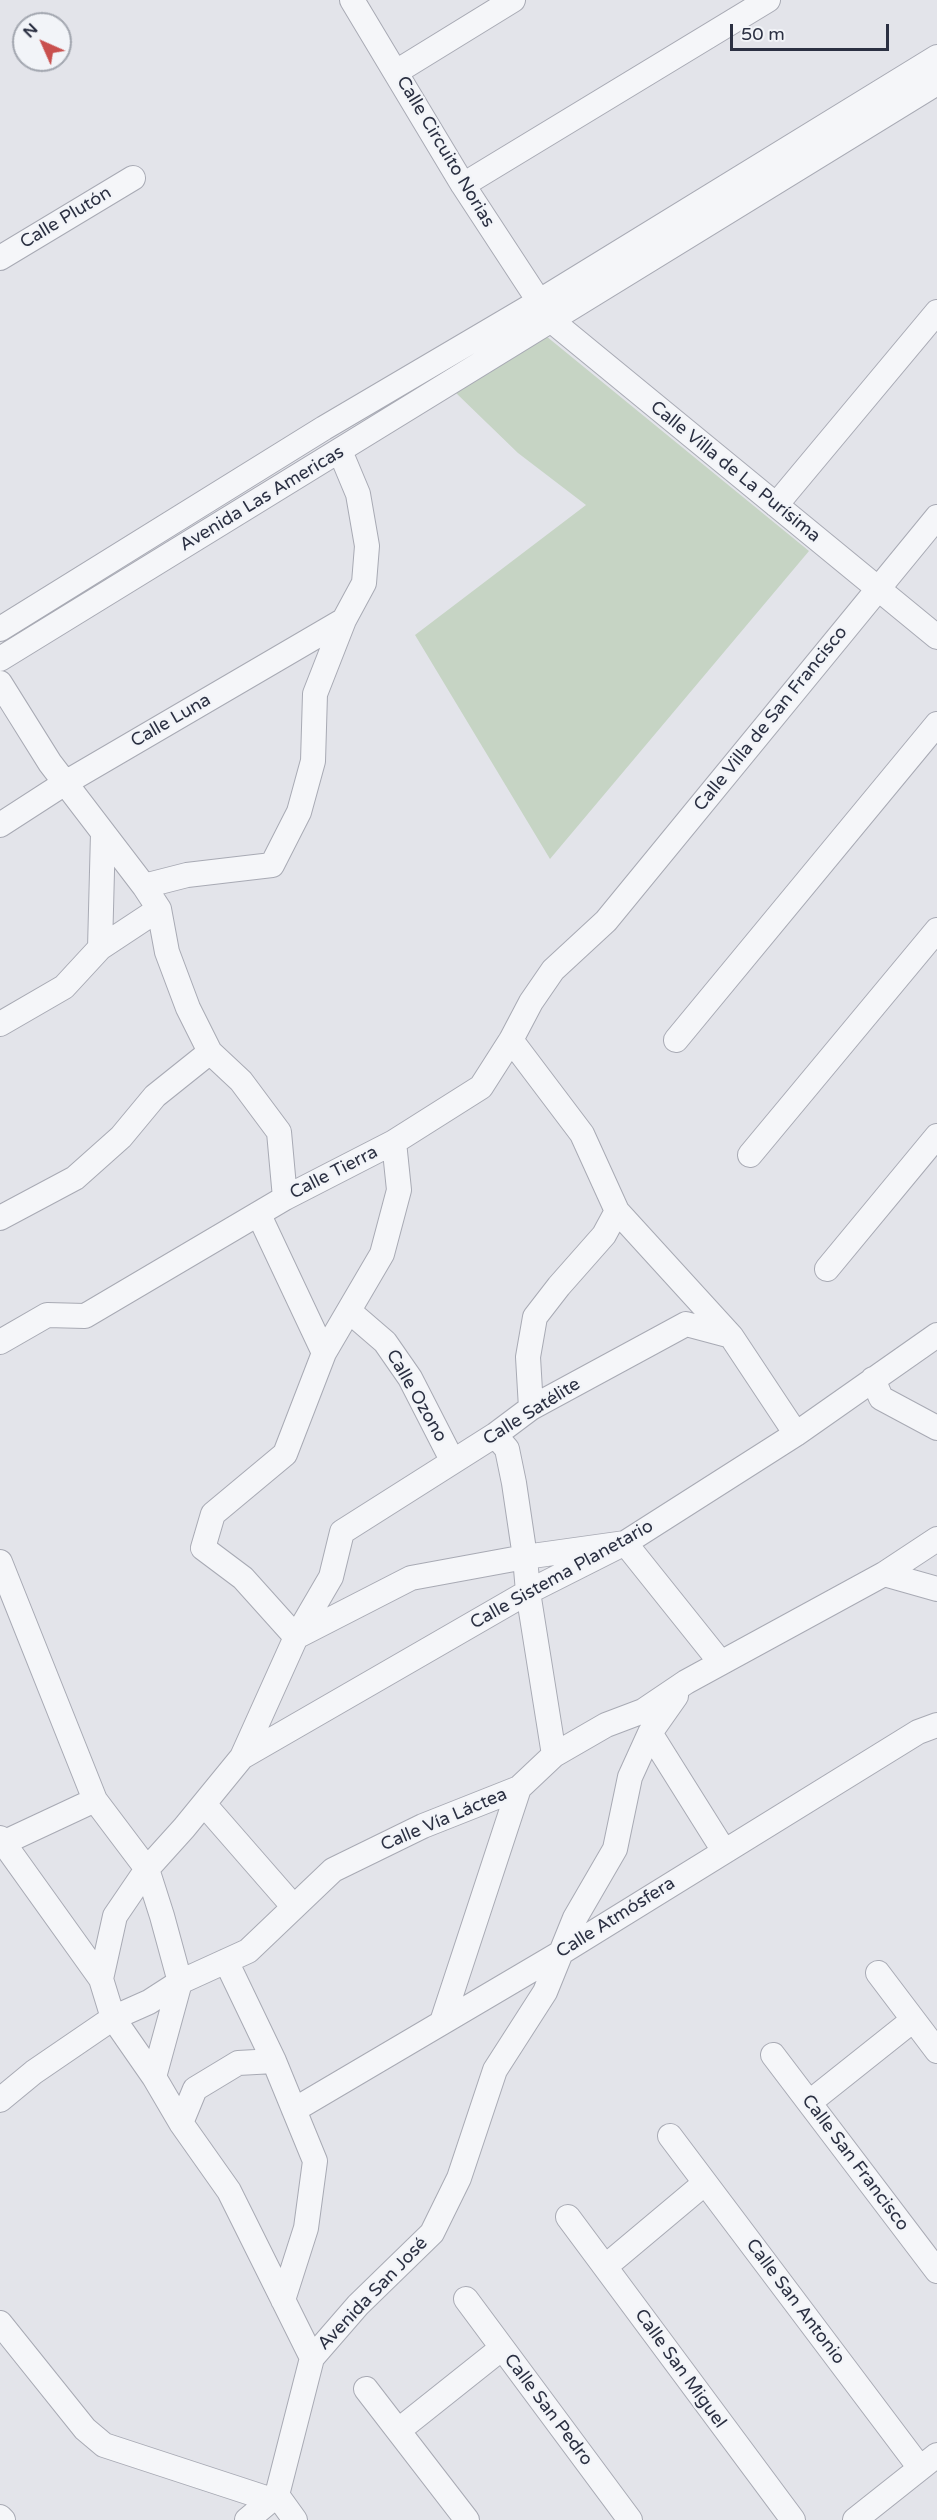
<!DOCTYPE html>
<html>
<head>
<meta charset="utf-8">
<style>
	body { margin:0 }
	#map { position:relative; width:937px; height:2520px; overflow:hidden; background:#e3e4ea; font-family:"Varela Round",sans-serif }
	canvas { display:block }
	.north { position:absolute; left:12px; top:12px; width:60px; height:60px; box-sizing:border-box; background:#f2f4f8; border:2px solid #a2a6af; border-radius:50%; rotate:315deg; font-size:16px; font-weight:700; line-height:24px; text-align:center; color:#2b3042 }
	.north::after { content:''; display:block; margin:auto; width:21px; height:27px; background:#c9504e; clip-path:polygon(50% 0,100% 100%,50% 72%,0 100%) }
	.scale { position:absolute; left:730px; top:24px; width:159px; height:27px; box-sizing:border-box; border:3px solid #2b3042; border-top:0; padding-left:8px; font-size:18px; line-height:21px; white-space:nowrap; color:#2b3042; -webkit-text-stroke:4px #f2f4f8; paint-order:stroke }
</style>
</head>
<body>
<div id="map">
<canvas width="937" height="2520"></canvas>
<div class="north">N</div>
<div class="scale">50 m</div>
</div>
<script>
const context = document.querySelector('canvas').getContext('2d');
context.lineJoin = 'round';
function fill(path, color) { context.fillStyle = color; context.fill(path, 'evenodd'); }
const poly = rows => new Path2D(rows.map(r => 'M' + r).join(''));
function stroke(path, color, width, dash) { context.strokeStyle = color; context.lineWidth = width; context.lineCap = dash ? 'butt' : 'round'; context.setLineDash(dash || []); context.stroke(path); }
function label(font, color, halo, rows, align = 'center') {
  context.font = font + ' "Varela Round",sans-serif'; context.lineWidth = 4.5; context.setLineDash([]); context.textBaseline = 'middle'; context.strokeStyle = halo; context.fillStyle = color; for (const [text, x, y, turn = 0] of rows) {
    context.save(); context.translate(x, y); context.rotate((+turn || 0) * Math.PI / 180); context.textAlign = isNaN(turn) ? turn : align; if (halo) context.strokeText(text, 0, 0); context.fillText(text, 0, 0); context.restore();
  }
}
fill(poly([
	[546,336,809,551,550,859,415,635,586,505,518,453,456,393]
]), '#c6d4c4');
const minor = poly([
	[352,0,463,185,552,321,937,637],
	[396,72,513,0],
	[463,185,768,0],
	[0,258,133,178],
	[776,505,937,312],
	[0,629,324,428,538,302,937,57],
	[0,659,937,83],
	[0,683,50,763,144,886,187,875,272,865,299,812,313,761,315,694,344,620,364,583,367,546,358,494,340,451],
	[0,825,65,783,344,620],
	[144,886,159,909,167,952,188,1008,210,1052,241,1081,279,1132,285,1198],
	[100,948,103,833],
	[0,1024,64,987,100,948,159,909],
	[511,1040,582,1134,617,1211,731,1336,796,1434],
	[676,1040,937,724],
	[394,1142,399,1190,382,1254,324,1353,285,1454,213,1514,203,1548,243,1578,296,1637,331,1577,342,1532,495,1435,531,1408,686,1324,731,1336],
	[750,1155,937,930],
	[259,1215,324,1353],
	[0,1218,75,1178,121,1137,155,1096,210,1052],
	[827,1269,937,1136],
	[349,1311,385,1342,410,1378,452,1460],
	[0,1342,47,1315,85,1316,285,1198,394,1142,481,1087,511,1040,531,1002,553,970,606,921,937,517],
	[873,1379,881,1398,937,1428],
	[531,1408,528,1357,535,1317,559,1286,604,1235,617,1211],
	[495,1435,507,1449,514,1483,525,1557,528,1592,554,1755],
	[0,1562,95,1800,147,1869,162,1916,180,1982,154,2077],
	[884,1574,937,1589],
	[650,1733,724,1851],
	[242,1757,528,1592,625,1543,796,1434,937,1335],
	[204,1804,293,1906],
	[0,1838,101,1979,113,2018,154,2077,181,2123,229,2191,312,2358],
	[3,1843,95,1800],
	[226,1961,274,2061,315,2161,306,2228,283,2300],
	[878,1973,937,2051],
	[101,1979,115,1916,147,1869,184,1828,242,1757,296,1637,411,1578,525,1557,625,1543,721,1663],
	[442,2022,519,1788],
	[773,2055,937,2271],
	[0,2100,34,2072,113,2018,149,2002,180,1982,248,1951,333,1870,423,1826,519,1788,554,1755,606,1725,643,1711,686,1682,884,1574,937,1539],
	[810,2102,913,2020],
	[294,2110,562,1952,918,1732,937,1725],
	[181,2123,195,2089,238,2063,274,2061],
	[670,2136,920,2468],
	[568,2217,793,2520],
	[606,2266,705,2183],
	[466,2299,630,2520],
	[0,2323,85,2429,104,2445,272,2500],
	[366,2389,467,2520],
	[399,2430,502,2348],
	[277,2495,312,2358,358,2305,432,2233,459,2178,495,2070,545,1992,575,1918,615,1849,630,1777,650,1733,676,1696],
	[277,2495,295,2520],
	[0,2517,3,2520],
	[247,2520,277,2495],
	[855,2520,937,2455]
]);
stroke(minor, '#a8aab4', 26);
stroke(minor, '#f5f6f9', 24);
label('18px', '#2b3042', '#f2f4f8', [
	["Calle Circuito Norias",445,152,59],
	["Calle Plutón",66,218,-31],
	["Calle Villa de La Purísima",735,472,39],
	["Avenida Las Americas",262,499,-31],
	["Calle Villa de San Francisco",771,719,-51],
	["Calle Luna",171,721,-30],
	["Calle Tierra",334,1173,-27],
	["Calle Ozono",416,1396,60],
	["Calle Satélite",532,1412,-32],
	["Calle Sistema Planetario",562,1575,-29],
	["Calle Vía Láctea",444,1820,-23],
	["Calle Atmósfera",616,1918,-32],
	["Calle San Francisco",855,2163,53],
	["Avenida San José",373,2294,-46],
	["Calle San Antonio",795,2302,53],
	["Calle San Miguel",680,2369,54],
	["Calle San Pedro",548,2410,53]
]);
</script>
</body>
</html>
